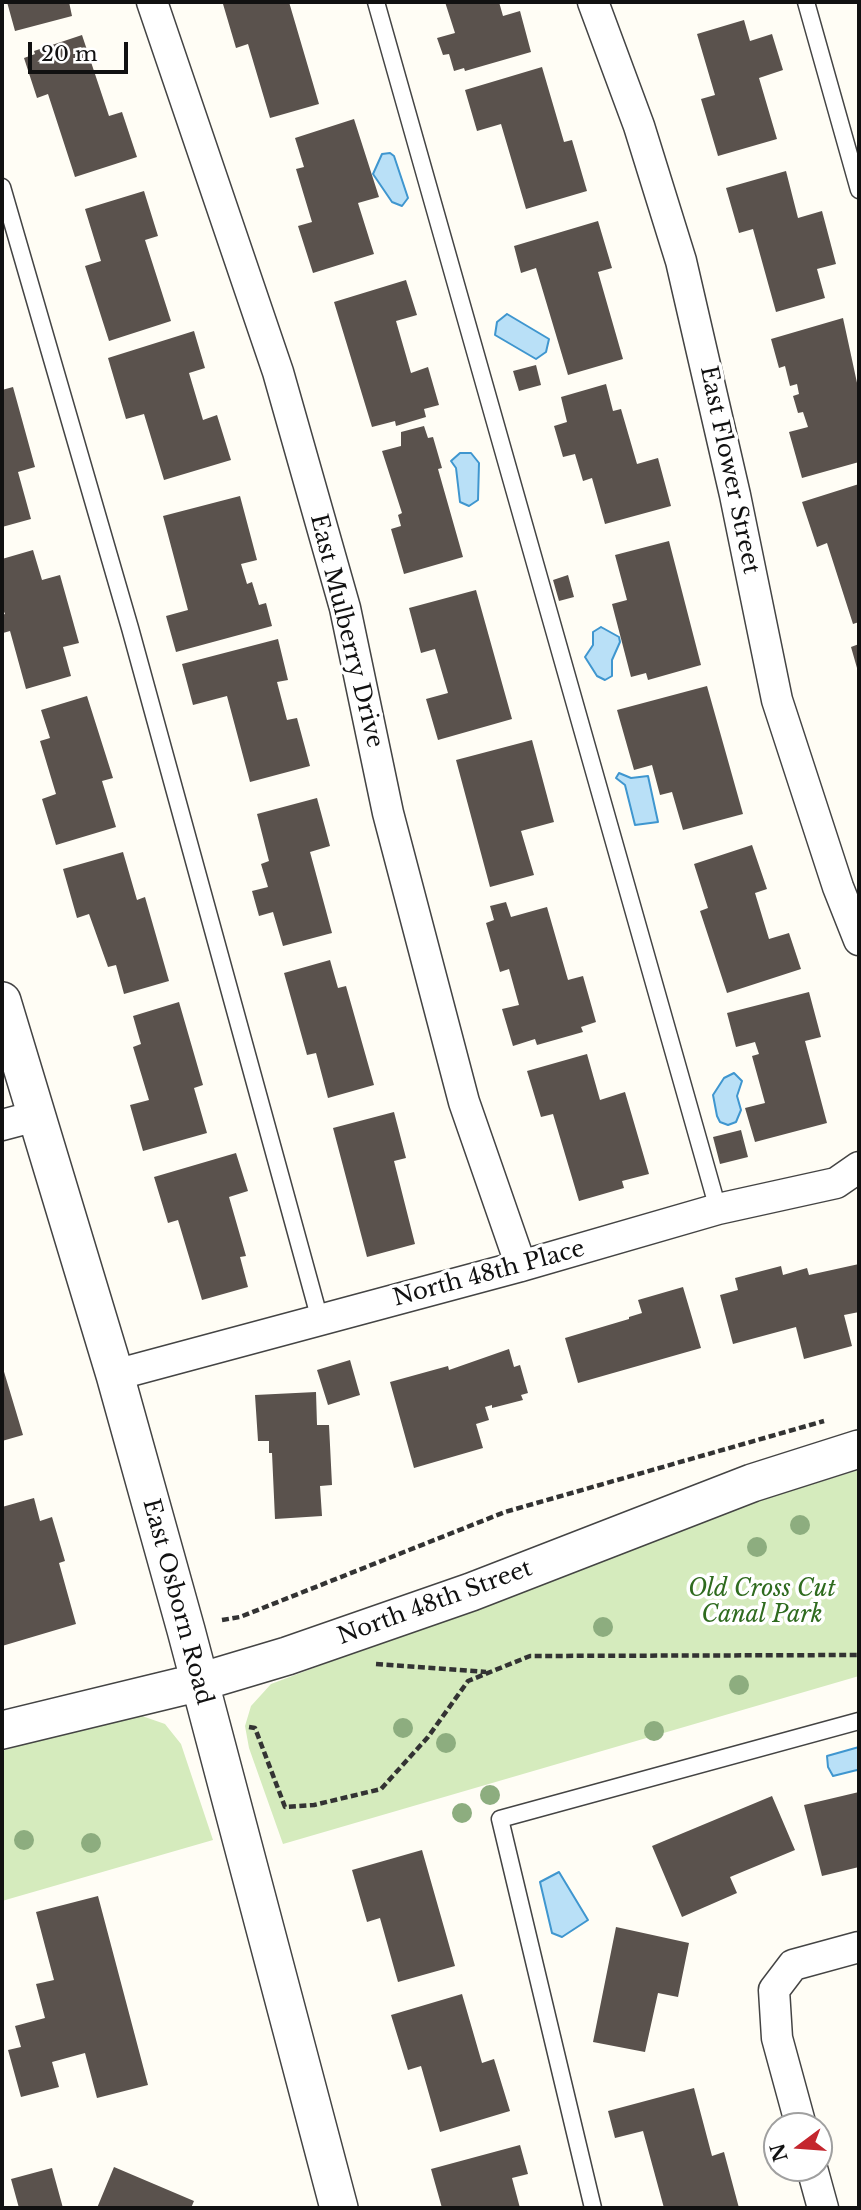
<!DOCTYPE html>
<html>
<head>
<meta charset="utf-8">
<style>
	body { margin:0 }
	#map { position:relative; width:861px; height:2210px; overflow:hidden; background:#fffdf5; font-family:"Libre Baskerville",serif }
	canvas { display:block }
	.frame { position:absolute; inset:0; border:4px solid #111; pointer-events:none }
	.north { position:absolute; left:763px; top:2112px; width:70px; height:70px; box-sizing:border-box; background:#fff; border:2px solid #a0a0a0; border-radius:50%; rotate:254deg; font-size:19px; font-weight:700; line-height:28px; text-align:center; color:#111 }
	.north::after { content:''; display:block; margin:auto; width:24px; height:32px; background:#c4262e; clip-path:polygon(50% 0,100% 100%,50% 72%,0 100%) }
	.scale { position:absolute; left:28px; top:42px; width:100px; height:32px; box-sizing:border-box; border:4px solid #111; border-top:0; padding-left:9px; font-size:21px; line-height:24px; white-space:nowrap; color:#111; -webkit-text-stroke:5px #fff; paint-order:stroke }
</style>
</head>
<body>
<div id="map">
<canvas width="861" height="2210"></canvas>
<div class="frame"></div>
<div class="north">N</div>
<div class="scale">20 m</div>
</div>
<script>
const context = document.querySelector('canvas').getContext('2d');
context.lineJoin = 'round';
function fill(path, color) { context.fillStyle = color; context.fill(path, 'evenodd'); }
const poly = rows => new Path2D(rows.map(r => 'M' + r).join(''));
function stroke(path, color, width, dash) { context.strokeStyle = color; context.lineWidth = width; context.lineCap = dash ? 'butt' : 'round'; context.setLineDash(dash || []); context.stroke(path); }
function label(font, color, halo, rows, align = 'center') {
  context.font = font + ' "Libre Baskerville",serif'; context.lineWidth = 7; context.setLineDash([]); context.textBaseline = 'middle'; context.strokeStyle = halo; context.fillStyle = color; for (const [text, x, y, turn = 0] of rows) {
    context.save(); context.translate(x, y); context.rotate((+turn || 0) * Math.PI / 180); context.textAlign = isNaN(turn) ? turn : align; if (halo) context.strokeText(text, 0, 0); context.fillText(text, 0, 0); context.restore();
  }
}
fill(poly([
	[859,1470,859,1676,283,1844,249,1748,245,1726,251,1706,271,1684,760,1500],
	[123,1715,142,1716,165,1724,181,1744,213,1840,2,1901,2,1751]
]), '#d5ebbd');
const water = poly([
	[390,153,394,156,408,198,402,206,392,202,373,174,382,154,390,153],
	[507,314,549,339,546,352,536,359,495,335,497,322,507,314],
	[460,453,471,453,479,463,478,500,469,506,460,502,456,468,451,461,460,453],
	[601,627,619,637,620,642,612,660,612,676,605,680,597,676,585,657,593,645,593,632,601,627],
	[619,773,631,778,648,776,658,822,635,825,625,785,616,778,619,773],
	[734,1073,742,1081,737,1096,741,1110,736,1122,728,1125,720,1122,717,1116,713,1095,724,1078,734,1073],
	[859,1747,859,1772,857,1770,833,1776,828,1767,827,1756,859,1747],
	[559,1872,588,1920,562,1937,552,1933,540,1882,559,1872]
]);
fill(water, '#b9e0f7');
stroke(water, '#3f96cf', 2);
fill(poly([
	[7,2,69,2,72,16,15,31],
	[229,2,289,2,319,104,270,118,248,44,236,48,223,4],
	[445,2,499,2,503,16,520,11,531,52,465,71,464,68,454,71,449,54,443,55,437,38,455,33],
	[744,20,750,41,772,34,783,70,759,78,777,139,718,156,701,99,715,95,697,34],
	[82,35,109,116,122,112,137,157,75,177,48,94,37,98,24,58,35,54,34,51],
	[542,67,564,142,572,140,587,191,526,209,501,124,477,131,465,90],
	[354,119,379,197,358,203,374,254,313,273,298,226,312,222,296,169,304,167,295,138],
	[786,171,798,218,822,211,836,264,817,269,825,298,776,312,753,229,739,233,726,188],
	[144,191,158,236,145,240,171,321,109,341,85,266,101,261,85,209],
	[598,221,612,268,598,272,623,359,568,375,536,268,521,273,514,246],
	[406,280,417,315,396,321,411,373,428,367,439,405,424,409,426,417,396,426,395,421,372,427,334,302],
	[843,318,859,392,859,462,802,478,789,432,808,427,803,412,798,413,793,396,799,394,797,384,790,386,785,366,779,368,771,339],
	[194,331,205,368,189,373,203,420,217,415,231,460,164,480,144,414,126,419,108,358],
	[536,365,541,385,519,391,513,371],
	[606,384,613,411,621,409,637,464,658,458,671,506,605,524,592,478,583,481,575,454,563,457,554,426,567,422,561,397],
	[13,387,35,467,18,472,31,519,2,527,2,390],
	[424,426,428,438,433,437,442,468,438,469,463,557,404,574,391,529,401,526,398,515,402,513,382,451,401,446,401,432],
	[859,484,859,622,853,624,827,543,817,547,802,502],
	[240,496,257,560,241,564,247,584,252,582,259,605,266,603,272,626,176,652,166,616,188,610,163,516],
	[669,541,701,665,648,680,646,673,631,677,612,604,627,600,615,555],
	[33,550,42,580,60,575,79,643,63,647,71,676,26,689,10,631,3,633,2,628,2,615,5,614,2,607,2,559],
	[568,575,574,597,559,601,553,580],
	[476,590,512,719,438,740,426,699,448,693,435,649,421,653,409,608],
	[278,639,288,680,277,682,287,720,297,718,310,766,250,782,227,696,193,705,182,664],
	[859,644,859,675,851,647],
	[707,686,743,814,683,830,672,792,660,795,652,765,634,770,617,710],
	[87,696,113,778,102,781,116,827,56,845,42,799,56,794,40,741,50,738,41,710],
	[532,740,554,822,521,831,534,875,490,887,456,760],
	[317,798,330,846,310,852,332,933,283,946,273,912,259,916,252,891,268,887,261,864,269,861,257,814],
	[752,845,767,889,755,893,769,939,789,933,801,969,727,993,700,911,708,908,694,864],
	[123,852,137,900,145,897,169,981,124,994,116,965,108,967,89,914,77,918,63,869],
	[506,902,511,917,547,907,568,980,583,976,596,1022,581,1027,583,1032,537,1045,535,1039,513,1046,502,1009,519,1005,509,969,500,972,486,923,494,920,490,906],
	[330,960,338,988,346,986,374,1085,328,1098,316,1053,307,1055,284,973],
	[809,992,821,1037,805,1041,827,1123,755,1142,745,1108,765,1103,752,1056,759,1054,755,1042,736,1047,727,1013],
	[179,1002,203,1085,194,1088,207,1133,143,1151,130,1105,149,1100,133,1047,141,1044,133,1016],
	[587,1054,600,1100,625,1092,649,1174,622,1181,624,1188,579,1201,553,1114,541,1117,527,1071],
	[394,1112,406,1158,394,1161,415,1244,367,1257,333,1128],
	[741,1130,748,1157,720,1164,713,1137],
	[236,1153,248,1191,229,1197,246,1256,240,1257,248,1287,202,1300,178,1220,168,1223,154,1177],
	[859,1264,859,1312,844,1315,852,1346,804,1359,796,1327,733,1344,720,1295,738,1290,735,1278,781,1266,783,1275,807,1268,809,1275],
	[683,1287,701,1348,578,1383,565,1338,629,1319,629,1317,642,1313,638,1300],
	[509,1349,514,1367,520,1365,528,1393,521,1395,523,1400,492,1408,492,1405,485,1407,489,1420,476,1424,483,1448,414,1468,390,1382,448,1366,449,1370],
	[350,1360,360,1395,328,1405,317,1370],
	[2,1365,23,1435,2,1441],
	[316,1392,317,1425,329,1425,332,1485,320,1486,322,1516,275,1519,272,1453,269,1453,269,1441,258,1441,255,1395],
	[34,1498,40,1521,52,1517,65,1561,59,1563,76,1624,2,1646,2,1507],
	[859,1792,859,1867,822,1876,804,1805],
	[772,1796,795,1850,730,1877,737,1893,682,1917,652,1846],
	[422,1850,455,1966,398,1982,380,1918,367,1922,352,1870],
	[98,1896,148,2085,97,2098,85,2053,52,2062,59,2087,21,2097,8,2050,21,2047,15,2026,45,2018,36,1984,54,1980,36,1912],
	[616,1927,689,1943,678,1997,658,1993,645,2052,593,2042],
	[462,1994,482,2063,494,2059,510,2111,440,2132,421,2066,408,2070,391,2015],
	[694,2088,712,2156,724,2152,739,2208,664,2208,643,2131,615,2138,608,2111],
	[520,2145,528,2174,512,2178,520,2208,442,2208,431,2169],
	[114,2167,194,2201,191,2208,97,2208],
	[52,2168,63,2208,19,2208,11,2179]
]), '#5a524d');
const service = poly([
	[376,2,718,1209],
	[806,2,859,190],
	[2,187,130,628,320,1320],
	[593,2208,500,1819,859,1721]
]);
const minor = poly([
	[152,2,278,372,345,608,388,813,464,1102,521,1266],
	[593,2,639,126,681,261,735,495,777,700,838,887,859,940],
	[2,1125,36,1116],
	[115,1375,521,1266,718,1209,836,1183,859,1167],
	[801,2126,777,2038,774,1990,793,1965,859,1947],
	[812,2168,823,2208]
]);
const tertiary = poly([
	[2,1001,115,1375,186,1630,339,2208],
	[2,1730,200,1682,287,1656,471,1592,752,1483,859,1449]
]);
stroke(service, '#444', 19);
stroke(minor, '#444', 33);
stroke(tertiary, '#444', 40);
stroke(poly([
	[222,1620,240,1617,505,1512,824,1421],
	[376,1664,486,1672],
	[249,1727,255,1728,285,1807,314,1805,381,1789,428,1737,468,1681,530,1656,859,1655]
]), '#333', 4.5, [7, 3.5]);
stroke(service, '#fff', 16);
stroke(minor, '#fff', 30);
stroke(tertiary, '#fff', 37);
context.fillStyle = '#8dad7f';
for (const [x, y] of [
	[800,1525],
	[757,1547],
	[603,1627],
	[739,1685],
	[403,1728],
	[654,1731],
	[446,1743],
	[490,1795],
	[462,1813],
	[24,1840],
	[91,1843]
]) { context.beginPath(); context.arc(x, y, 10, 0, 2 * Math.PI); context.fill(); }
label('23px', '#111', '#fff', [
	["East Flower Street",729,470,78],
	["East Mulberry Drive",346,631,76],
	["North 48th Place",489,1274,-15],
	["East Osborn Road",177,1602,75],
	["North 48th Street",435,1603,-20]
]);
label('italic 23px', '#2f6b1f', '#fff', [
	["Old Cross Cut",762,1590],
	["Canal Park",762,1616]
]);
</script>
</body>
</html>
